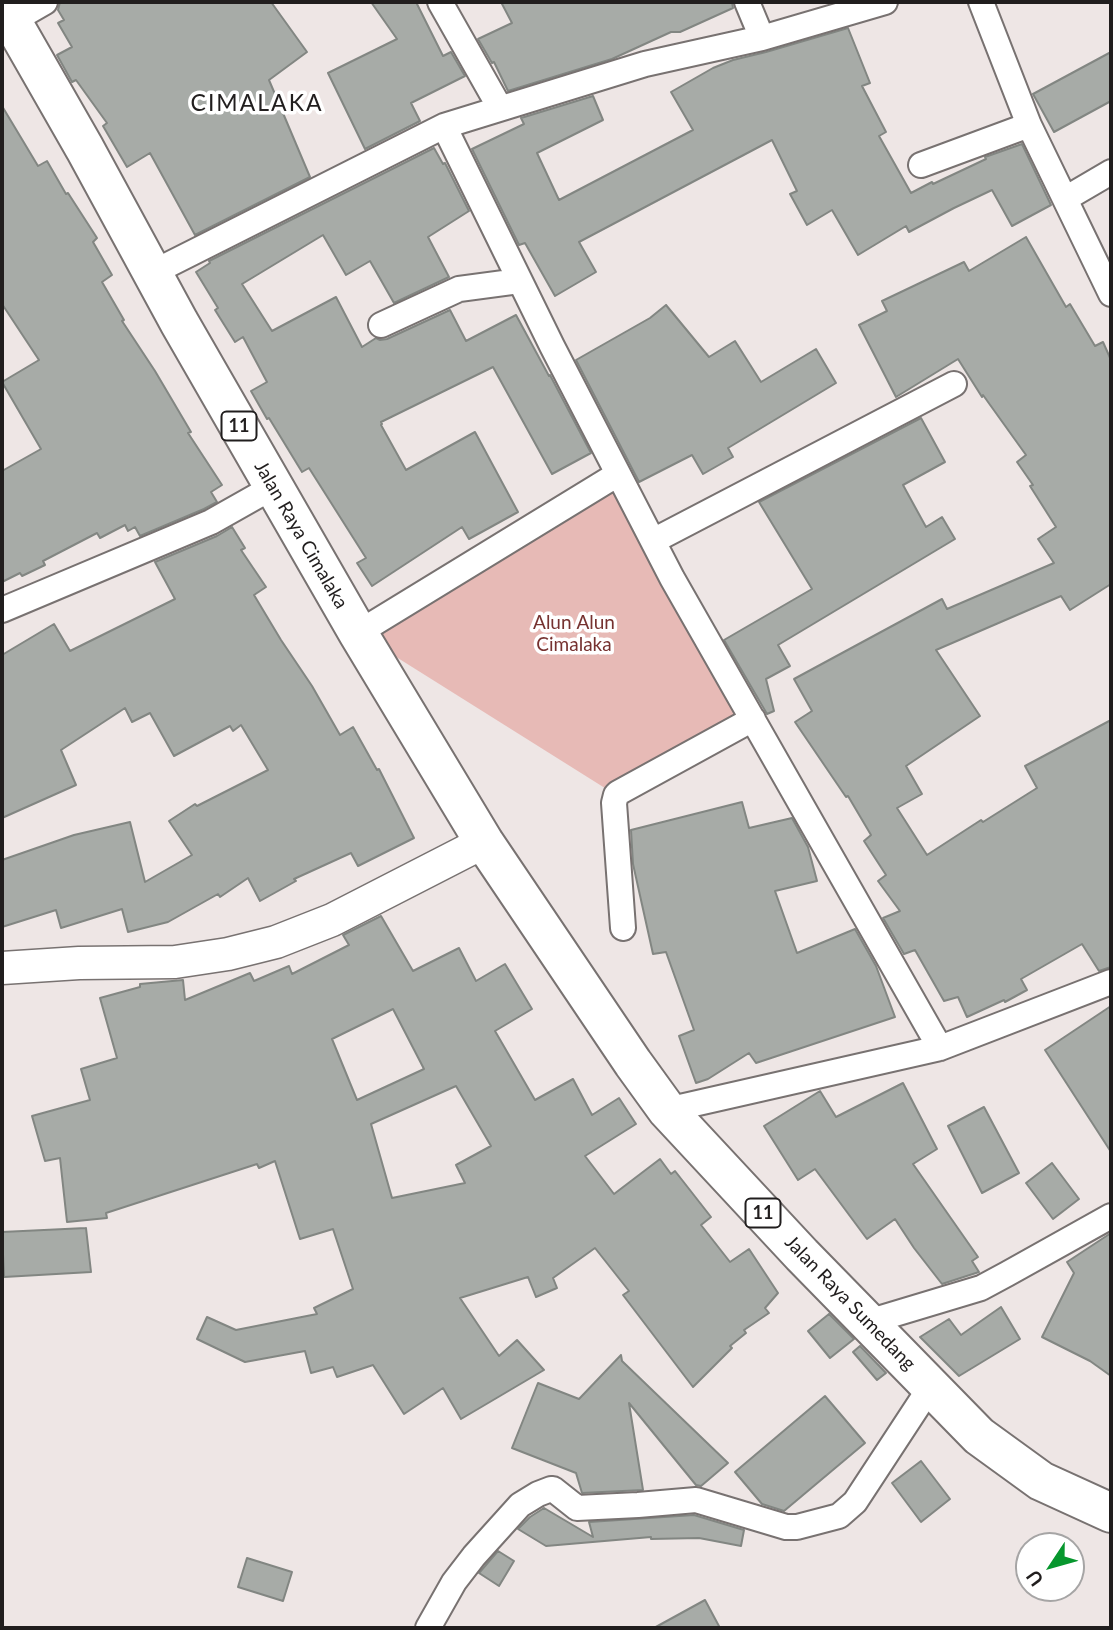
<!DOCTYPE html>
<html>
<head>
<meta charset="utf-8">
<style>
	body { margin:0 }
	#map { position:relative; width:1113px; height:1630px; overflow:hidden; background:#eee6e5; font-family:Lato,sans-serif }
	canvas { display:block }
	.frame { position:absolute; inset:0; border:4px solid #211e1e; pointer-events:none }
	.north { position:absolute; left:1015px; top:1532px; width:70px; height:70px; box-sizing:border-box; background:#fff; border:2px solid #a6a5a5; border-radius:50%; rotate:234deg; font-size:19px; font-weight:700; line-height:28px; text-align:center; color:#211e1e }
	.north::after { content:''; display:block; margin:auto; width:24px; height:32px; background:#07972e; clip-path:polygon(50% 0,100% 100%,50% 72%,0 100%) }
</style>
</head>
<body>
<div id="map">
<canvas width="1113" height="1630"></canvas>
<div class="frame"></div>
<div class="north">U</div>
</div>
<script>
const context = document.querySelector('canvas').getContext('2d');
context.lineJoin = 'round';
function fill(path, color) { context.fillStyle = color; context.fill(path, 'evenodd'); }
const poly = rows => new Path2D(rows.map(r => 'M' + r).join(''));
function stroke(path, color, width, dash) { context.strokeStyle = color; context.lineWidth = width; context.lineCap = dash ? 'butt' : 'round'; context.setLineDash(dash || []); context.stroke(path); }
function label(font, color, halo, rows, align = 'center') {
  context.font = font + ' Lato,sans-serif'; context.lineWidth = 7; context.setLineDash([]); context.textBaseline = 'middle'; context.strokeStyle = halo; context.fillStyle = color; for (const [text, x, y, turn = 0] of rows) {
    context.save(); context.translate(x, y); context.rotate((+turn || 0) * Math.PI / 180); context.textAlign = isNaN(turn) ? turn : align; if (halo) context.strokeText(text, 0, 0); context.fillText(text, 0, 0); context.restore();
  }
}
fill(poly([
	[618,474,753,719,616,795,358,633]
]), '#e7bab6');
const building = poly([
	[60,2,271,2,307,52,269,80,310,177,195,235,150,153,127,167,103,126,107,123,76,80,72,82,57,55,72,47,58,23,64,20,58,10,60,2],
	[371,2,416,2,443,56,451,52,465,76,411,103,420,121,365,149,328,73,397,39,371,2],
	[501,2,732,2,733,8,680,32,671,32,612,59,508,91,494,62,492,63,478,39,512,23,501,2],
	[848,28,870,83,862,86,886,132,879,136,911,193,932,182,933,184,986,159,985,157,1022,144,1051,205,1012,226,992,190,954,208,909,232,906,226,858,255,832,210,807,225,790,194,797,191,772,140,579,242,596,272,555,296,525,243,519,245,472,149,524,124,521,118,593,96,603,120,537,153,559,200,693,130,671,92,713,68,733,60,766,52,848,28],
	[1111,52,1111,101,1054,132,1033,94,1111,52],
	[2,106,38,166,47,161,66,194,68,193,97,238,93,242,112,275,102,282,124,320,122,321,155,371,191,432,188,433,222,485,211,492,217,502,204,509,140,536,135,527,128,531,125,525,100,538,97,533,43,561,45,565,22,576,20,573,2,582,2,471,41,449,2,382,39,360,2,304,2,106],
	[434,148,443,164,445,163,469,211,428,237,449,277,394,303,370,261,346,275,323,235,242,284,272,331,336,297,362,347,376,338,380,340,387,339,450,310,466,341,516,315,549,376,550,375,591,453,552,474,493,367,381,422,382,424,381,425,406,470,475,432,518,512,469,539,462,527,372,586,357,563,366,558,309,468,302,472,269,418,267,419,251,391,267,382,243,337,235,342,215,310,218,308,196,272,210,263,209,261,434,148],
	[1026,237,1066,307,1070,304,1095,346,1103,342,1111,360,1111,584,1070,610,1061,596,936,650,980,716,906,766,922,794,897,808,927,855,981,820,983,822,1037,788,1025,766,1111,720,1111,967,1099,971,1082,944,1021,979,1027,990,1005,1002,1004,1000,967,1017,958,997,944,1001,915,950,904,954,883,918,900,911,878,881,886,875,864,841,871,835,848,796,846,797,795,722,812,711,794,679,942,599,947,609,1054,563,1038,539,1056,527,1030,486,1033,485,1017,462,1026,455,983,395,982,397,958,359,896,397,859,325,887,311,882,301,964,262,969,271,1026,237],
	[666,305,709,357,735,341,761,382,816,349,836,383,728,448,733,457,703,474,692,455,639,482,576,360,650,318,666,305],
	[921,418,945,462,903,485,926,527,942,517,955,539,778,645,790,666,766,679,774,711,767,714,724,640,812,589,759,502,921,418],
	[232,527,245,548,241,550,266,587,254,595,281,640,312,686,340,735,353,727,377,770,379,769,414,838,358,866,351,853,294,879,296,881,260,901,248,878,220,897,218,894,168,922,128,932,122,909,61,928,56,910,2,927,2,860,74,835,130,822,145,882,192,855,169,821,195,804,197,806,268,770,241,725,233,731,230,726,174,756,150,713,132,722,125,708,61,750,76,785,2,818,2,655,54,624,70,651,175,599,155,562,217,536,232,527],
	[742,802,749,828,792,818,808,847,817,881,775,891,797,953,855,929,876,966,895,1017,756,1063,749,1053,708,1079,696,1083,679,1036,694,1030,666,952,653,954,633,864,631,830,742,802],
	[381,916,413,971,459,948,476,981,505,964,532,1009,495,1031,535,1100,573,1079,592,1115,619,1098,636,1124,585,1156,614,1194,660,1159,671,1174,675,1171,711,1217,701,1225,730,1262,749,1249,778,1293,765,1308,769,1313,744,1330,746,1333,730,1346,732,1348,693,1387,623,1295,629,1291,595,1248,553,1278,557,1288,536,1297,528,1277,460,1298,499,1356,517,1340,544,1370,461,1419,443,1388,404,1414,373,1365,337,1377,333,1367,311,1373,305,1351,245,1362,197,1339,207,1317,236,1330,317,1314,314,1308,353,1289,333,1229,300,1239,275,1161,259,1168,257,1164,106,1213,107,1218,67,1222,60,1158,45,1161,32,1116,90,1100,81,1069,117,1058,100,998,140,987,140,984,183,980,185,1000,250,973,254,981,289,966,292,974,349,945,343,935,381,916],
	[393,1009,424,1069,357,1100,332,1039,393,1009],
	[456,1086,491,1146,456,1165,465,1183,392,1198,371,1124,456,1086],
	[1111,1006,1111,1152,1045,1050,1111,1006],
	[903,1083,937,1149,913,1164,978,1257,972,1261,979,1272,942,1284,914,1248,895,1219,867,1239,815,1169,798,1180,764,1126,820,1091,836,1117,903,1083],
	[984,1107,1019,1173,982,1193,948,1126,984,1107],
	[1052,1163,1079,1199,1053,1219,1026,1183,1052,1163],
	[86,1228,91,1272,4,1277,2,1232,86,1228],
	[1111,1233,1111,1376,1090,1361,1042,1337,1074,1273,1067,1262,1111,1233],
	[1001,1307,1020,1339,959,1376,920,1337,949,1319,961,1335,1001,1307],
	[829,1314,854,1339,830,1358,808,1331,829,1314],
	[860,1346,886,1373,877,1380,853,1352,860,1346],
	[621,1355,622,1361,728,1463,701,1486,696,1485,629,1403,643,1490,582,1493,576,1473,512,1448,538,1383,579,1399,621,1355],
	[825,1396,865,1443,784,1511,762,1504,735,1472,825,1396],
	[921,1461,950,1499,921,1522,892,1483,921,1461],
	[544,1508,593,1537,589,1522,694,1515,744,1530,741,1546,699,1538,651,1539,651,1537,546,1546,518,1529,530,1517,544,1508],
	[498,1551,514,1561,499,1586,479,1573,498,1551],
	[247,1558,292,1572,283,1601,238,1587,247,1558],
	[705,1600,720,1628,654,1628,705,1600]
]);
fill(building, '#a7aba7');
stroke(building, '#828682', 2);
const minor = poly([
	[440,2,500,108],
	[981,2,1029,125,1111,294],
	[12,21,45,2],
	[762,38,885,2],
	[444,126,552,346,672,578,940,1048],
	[921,165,1029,125],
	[1065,199,1111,172],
	[152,273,444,126,645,64,762,38,747,2],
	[381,325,459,289,519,281],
	[653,541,954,384],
	[2,610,211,522,273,487],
	[358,633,618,474],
	[623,928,614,803,616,795,618,793,753,719],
	[667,1110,940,1048,1111,982],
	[868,1322,981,1288,1007,1274,1111,1216],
	[428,1628,454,1582,474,1556,520,1505,538,1494,551,1489,553,1489,577,1508,638,1505,696,1500,786,1527,797,1527,839,1516,855,1502,931,1386]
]);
const tertiary = poly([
	[2,968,79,963,175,962,228,954,276,942,332,920,484,842]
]);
const trunk = poly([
	[2,4,85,149,179,322,358,633,484,842,633,1063,667,1110,802,1255,979,1436,1041,1481,1111,1513]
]);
stroke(minor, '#787271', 28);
stroke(tertiary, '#787271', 35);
stroke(trunk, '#787271', 42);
stroke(minor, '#fff', 24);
stroke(tertiary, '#fff', 32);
stroke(trunk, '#fff', 38);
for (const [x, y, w] of [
	[239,426,35],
	[763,1213,35]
]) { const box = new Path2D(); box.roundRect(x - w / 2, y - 14.5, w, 29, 5); context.fillStyle = '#fff'; context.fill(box); stroke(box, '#211e1e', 2); }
label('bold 18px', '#211e1e', null, [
	["11",239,426],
	["11",763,1213]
]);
label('19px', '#211e1e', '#fff', [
	["Jalan Raya Cimalaka",301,535,60],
	["Jalan Raya Sumedang",850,1303,46]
]);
label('19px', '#763230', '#fff', [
	["Alun Alun",574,623],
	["Cimalaka",574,645]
]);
context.letterSpacing = '2px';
label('23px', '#211e1e', '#fff', [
	["CIMALAKA",257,104]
]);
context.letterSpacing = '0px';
</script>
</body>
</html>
